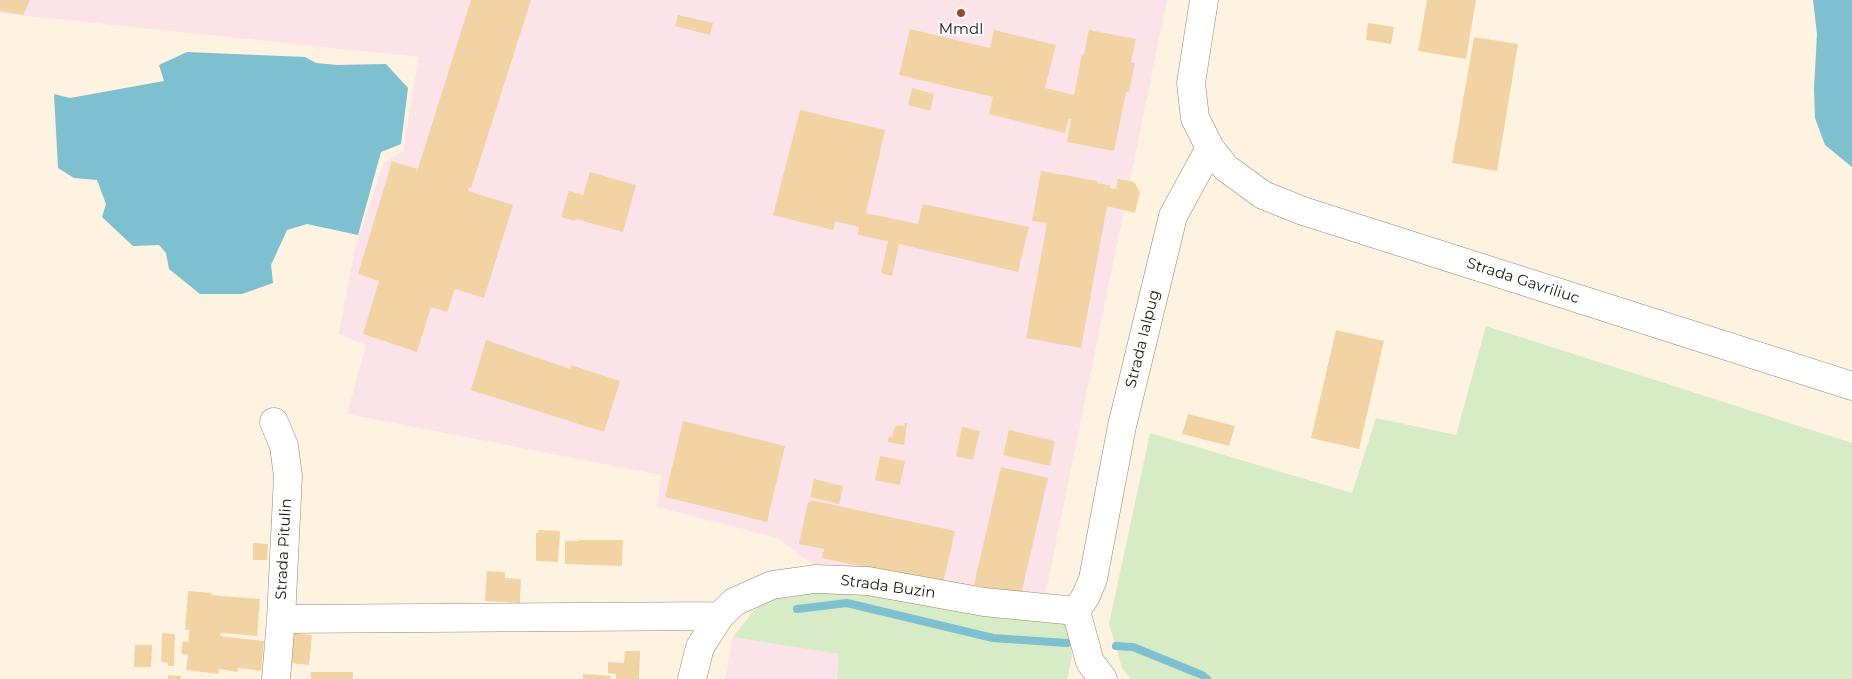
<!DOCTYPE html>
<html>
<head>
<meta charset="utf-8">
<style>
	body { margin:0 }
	canvas { display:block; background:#fef2e1 }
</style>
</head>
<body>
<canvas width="1852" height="679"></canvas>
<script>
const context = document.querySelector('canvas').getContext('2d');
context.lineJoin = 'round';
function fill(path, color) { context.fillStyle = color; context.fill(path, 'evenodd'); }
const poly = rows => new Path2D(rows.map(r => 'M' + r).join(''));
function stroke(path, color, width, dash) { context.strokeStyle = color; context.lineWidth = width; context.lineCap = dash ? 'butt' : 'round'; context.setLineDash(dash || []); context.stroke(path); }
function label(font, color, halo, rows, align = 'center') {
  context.font = font + ' Montserrat,sans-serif'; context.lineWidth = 4; context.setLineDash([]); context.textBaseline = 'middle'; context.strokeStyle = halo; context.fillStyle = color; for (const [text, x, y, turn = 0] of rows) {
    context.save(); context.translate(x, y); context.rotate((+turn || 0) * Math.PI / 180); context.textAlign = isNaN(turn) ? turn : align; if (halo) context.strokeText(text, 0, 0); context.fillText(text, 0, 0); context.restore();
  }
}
fill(poly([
	[0,0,1167,0,1044,601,951,590,813,565,778,538,657,507,661,475,347,414,366,345,339,334,355,247,384,163,403,151,419,57,0,13],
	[733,637,840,654,837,679,725,679]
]), '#fce2e9');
fill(poly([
	[1486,326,1852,443,1852,679,1131,679,1122,668,1109,624,1150,433,1352,493,1376,418,1456,435],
	[842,588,1068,624,1072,657,1067,679,837,679,839,654,733,637,755,609,785,592]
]), '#d7ebc7');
fill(poly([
	[1813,0,1852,0,1852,167,1825,145,1815,118,1814,89,1817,34],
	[187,52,305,57,316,63,337,65,386,64,408,88,401,144,381,152,358,235,307,224,287,230,271,265,273,283,242,294,200,294,169,269,166,253,159,245,133,246,102,217,106,204,97,180,74,178,58,168,54,94,70,98,164,81,159,65]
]), '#7ebfd0');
stroke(poly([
	[797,609,847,603,993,638,1067,643],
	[1116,646,1133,647,1202,675,1207,679]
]), '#7ebfd0', 8);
fill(poly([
	[0,0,30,0,23,15,0,11],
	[471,0,531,0,471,188,469,187,468,191,513,205,484,298,455,289,447,312,431,307,417,352,363,334,379,281,358,274,392,161,417,169,416,175],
	[1427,0,1476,0,1466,59,1418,51],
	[678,15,713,23,710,35,675,26],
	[1368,23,1394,27,1391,44,1366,40],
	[910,29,990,48,994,30,1056,45,1045,88,1074,95,1082,54,1084,55,1089,30,1136,39,1131,62,1135,63,1129,92,1126,92,1114,151,1067,142,1071,119,1069,119,1065,133,989,114,993,97,899,75],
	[1474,37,1518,44,1497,171,1452,163],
	[912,88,934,94,930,111,908,105],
	[800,110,885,130,866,213,918,224,923,204,1029,227,1018,272,899,244,892,276,881,273,888,241,858,235,859,227,835,221,833,230,773,215],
	[1041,171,1097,181,1097,183,1110,185,1110,188,1116,189,1118,179,1134,182,1140,192,1135,213,1107,206,1081,348,1026,338,1047,223,1032,221],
	[590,172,636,185,623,232,576,219,575,221,561,217,569,191,583,195],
	[1336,330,1384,341,1359,449,1311,438],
	[486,340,570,369,571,365,620,381,604,432,471,390],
	[1188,414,1235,426,1229,446,1182,434],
	[683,421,785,446,767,522,665,497],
	[905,423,907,423,904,445,888,442,889,436,892,437,895,427,899,425,904,426],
	[962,427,980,431,973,460,956,456],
	[1009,430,1055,441,1050,466,1003,455],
	[880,456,905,461,900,485,875,480],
	[1001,467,1048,478,1021,595,974,585],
	[814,479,843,486,839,504,810,497],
	[811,500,955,531,943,584,822,558,824,549,799,544,808,502,811,502],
	[538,530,560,531,558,562,536,561,536,533,538,533],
	[578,540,623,540,622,566,565,564,565,541,578,541],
	[253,543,268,544,267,560,253,560],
	[487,571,505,572,505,578,521,579,520,603,485,601],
	[188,591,212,593,211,595,260,599,257,636,221,633,220,636,264,641,261,671,238,668,238,672,219,669,218,674,186,670,188,655,181,654,183,641,188,642,189,634,189,630,185,630],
	[162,633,175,634,174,666,168,666,168,663,161,662],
	[293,633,312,635,309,665,290,663],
	[135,645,152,645,151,667,134,667],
	[625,651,640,651,639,679,616,679,616,674,608,673,608,662,624,663],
	[311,672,353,672,353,679,311,679],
	[583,674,611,676,610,679,583,679],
	[168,675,181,676,181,679,168,679]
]), '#f2d3a3');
const minor = poly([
	[1204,0,1191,83,1195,118,1210,148,1226,168,1263,195,1303,211,1852,386],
	[274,422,284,446,288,476,281,619,276,679],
	[1076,611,1086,596,1093,579,1122,426,1173,216,1210,148],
	[1076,611,1090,662,1103,679],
	[281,619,720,616],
	[692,679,700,647,720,616,734,602,772,585,815,579,868,581,984,602,1076,611]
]);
stroke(minor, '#938673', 29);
stroke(minor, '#fff', 28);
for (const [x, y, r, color] of [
	[961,13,5,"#944d27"]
]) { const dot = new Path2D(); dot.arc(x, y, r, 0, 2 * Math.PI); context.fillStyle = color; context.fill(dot); stroke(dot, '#fff', 2); }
label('15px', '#1b160e', '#fff', [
	["Mmdl",961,30]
]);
label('15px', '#1b160e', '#fff', [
	["Strada Gavriliuc",1523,281,18],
	["Strada Ialpug",1143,339,-76],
	["Strada Pitulin",284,549,-87],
	["Strada Buzin",888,587,8]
]);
</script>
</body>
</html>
